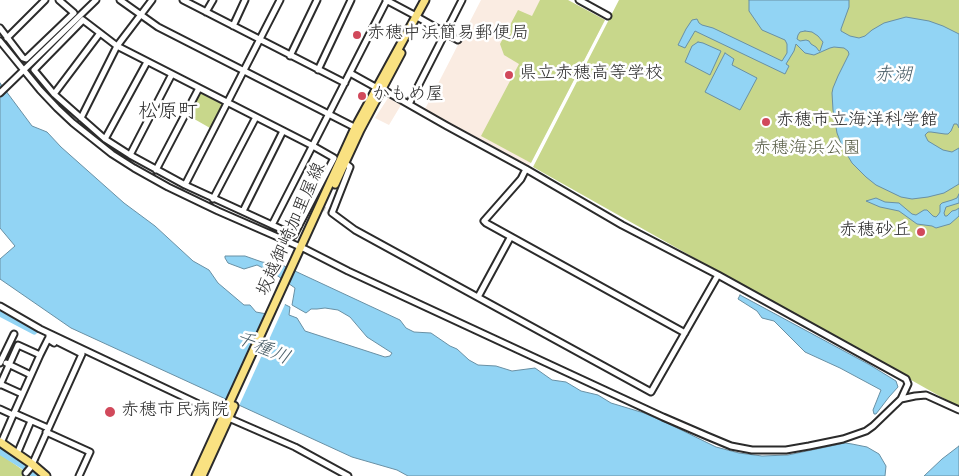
<!DOCTYPE html>
<html>
<head>
<meta charset="utf-8">
<style>
	body { margin:0 }
	canvas { display:block; background:#fff }
</style>
</head>
<body>
<canvas width="959" height="476"></canvas>
<script>
const context = document.querySelector('canvas').getContext('2d');
context.lineJoin = 'round';
function fill(path, color) { context.fillStyle = color; context.fill(path, 'evenodd'); }
const poly = rows => new Path2D(rows.map(r => 'M' + r).join(''));
function stroke(path, color, width, dash) { context.strokeStyle = color; context.lineWidth = width; context.lineCap = dash ? 'butt' : 'round'; context.setLineDash(dash || []); context.stroke(path); }
function label(font, color, halo, rows, align = 'center') {
  context.font = font + ' "Gochi Hand","Klee One",sans-serif'; context.lineWidth = 5; context.setLineDash([]); context.textBaseline = 'middle'; context.strokeStyle = halo; context.fillStyle = color; for (const [text, x, y, turn = 0] of rows) {
    context.save(); context.translate(x, y); context.rotate((+turn || 0) * Math.PI / 180); context.textAlign = isNaN(turn) ? turn : align; if (halo) context.strokeText(text, 0, 0); context.fillText(text, 0, 0); context.restore();
  }
}
fill(poly([
	[481,0,568,0,605,20,529,166,425,109],
	[388,98,401,105,389,125,375,118]
]), '#faece2');
fill(poly([
	[540,0,568,0,605,20,531,163,481,136,519,64,504,55,500,44,518,10,532,16],
	[619,0,959,0,959,407,533,167],
	[199,92,200,92,223,103,223,106,213,127,210,128,189,116,188,114],
	[0,454,20,468,30,476,0,476]
]), '#c8d78b');
const water = poly([
	[749,0,849,0,849,7,841,29,841,31,850,36,859,38,865,36,872,30,884,23,906,17,929,21,943,26,959,34,959,128,957,124,954,124,951,131,948,134,945,134,931,132,928,132,925,135,928,141,943,150,952,152,959,148,959,184,944,193,928,197,912,199,901,197,876,185,866,177,852,163,842,146,837,133,833,110,832,93,833,88,838,76,849,54,848,51,844,48,834,47,830,48,814,55,805,53,796,44,794,51,786,64,789,66,785,74,695,31,685,48,678,45,686,29,692,20,697,19,699,23,702,25,713,28,782,61,787,53,787,44,785,40,762,30,749,11,749,0],
	[805,31,812,32,818,36,823,42,820,51,819,51,816,47,811,44,809,41,806,40,800,41,797,39,798,35,800,32,805,31],
	[698,42,703,43,721,51,710,75,685,62,692,46,698,42],
	[725,53,734,59,732,65,757,78,740,110,705,92,725,53],
	[0,83,32,126,47,132,61,147,124,203,155,226,193,261,209,270,218,283,244,305,250,305,256,312,267,314,282,303,290,307,289,315,297,318,305,331,385,357,390,356,392,353,367,337,350,317,338,310,325,308,317,309,311,309,306,313,292,305,295,288,275,274,257,265,244,269,228,263,225,258,225,256,245,256,262,262,282,265,400,320,406,328,414,332,431,333,450,346,457,349,469,360,478,365,496,366,512,371,535,368,552,380,566,382,581,391,598,395,611,403,644,413,667,423,716,447,739,453,762,456,788,455,845,443,852,444,867,447,879,454,886,466,885,476,408,476,397,470,352,457,71,328,0,279,0,259,15,246,0,228,0,83],
	[959,194,959,203,946,207,944,213,945,216,947,216,952,211,956,210,959,208,959,216,950,224,936,228,932,226,917,224,899,211,880,207,866,201,876,198,885,202,899,203,912,214,916,215,924,210,927,210,933,216,936,217,938,215,940,212,940,205,942,203,952,200,957,198,959,194],
	[740,295,870,365,896,381,898,387,889,397,876,414,874,414,873,410,881,390,840,368,805,352,774,321,762,318,757,311,738,299,740,295],
	[959,446,959,476,924,476,942,459,959,446]
]);
fill(water, '#92d4f4');
stroke(water, '#6990a4', 1);
fill(poly([
	[281,300,286,302,238,408,225,402,268,310]
]), '#fff');
stroke(poly([
	[0,313,34,331],
	[0,451,24,466,36,476]
]), '#92d4f4', 7);
stroke(poly([
	[314,204,332,213]
]), '#d5d5d5', 5, [5, 2.5]);
const minor = poly([
	[120,0,158,27,356,128],
	[183,0,345,83],
	[386,0,416,16],
	[579,0,608,16],
	[206,12,213,0],
	[419,18,458,40],
	[83,20,117,46,313,146,334,158,294,235,185,185,130,155,105,139,54,94,34,70,83,20],
	[233,26,245,0],
	[0,28,23,58,26,59,74,13,59,0],
	[7,38,45,0],
	[0,41,40,90,57,108,73,123,112,154,134,168,168,187,218,211,305,249,348,271,663,417,707,436,731,446,752,450,786,450,809,446,843,439,866,431,873,426,901,399,908,384,906,379,718,275,622,225,526,169,447,126,382,89,377,88,350,73],
	[290,56,317,0],
	[318,70,351,0],
	[0,93,96,0],
	[54,94,100,33],
	[409,104,462,0],
	[81,118,117,46,152,0],
	[105,139,147,62],
	[130,155,172,74],
	[345,163,350,167,332,213,355,230,651,392,718,275],
	[526,169,521,179,484,221,486,223,685,333],
	[156,170,199,88],
	[185,185,280,0],
	[213,199,256,117],
	[243,211,283,131],
	[272,225,387,0],
	[478,297,510,238],
	[0,306,40,329,224,416,295,447,348,476],
	[40,355,48,339,54,343],
	[0,363,14,334],
	[6,363,31,375],
	[0,384,22,394],
	[0,385,18,345,40,355,14,413],
	[901,399,915,396,926,395,959,410],
	[0,409,13,415],
	[46,432,90,452,79,476],
	[1,443,14,413,48,428],
	[17,454,31,421],
	[26,473,31,467,82,354,56,341,49,336]
]);
const major = poly([
	[335,184,360,130,401,53],
	[0,442,32,464,46,476],
	[196,476,355,128,425,0],
	[202,476,234,406]
]);
stroke(minor, '#2b2b2b', 9);
stroke(major, '#2b2b2b', 11);
stroke(minor, '#fff', 5);
stroke(major, '#f9e181', 7);
for (const [x, y, r, color] of [
	[357,35,5,"#d1495b"],
	[509,75,5,"#d1495b"],
	[362,96,5,"#d1495b"],
	[766,122,5,"#d1495b"],
	[921,232,5,"#d1495b"],
	[110,412,6,"#d1495b"]
]) { const dot = new Path2D(); dot.arc(x, y, r, 0, 2 * Math.PI); context.fillStyle = color; context.fill(dot); stroke(dot, '#fff', 2); }
label('18px', '#2b2b2b', '#fff', [
	["赤穂中浜簡易郵便局",367,35],
	["県立赤穂高等学校",519,75],
	["かもめ屋",372,96],
	["赤穂市立海洋科学館",776,122],
	["赤穂砂丘",911,232,"right"],
	["赤穂市民病院",121,412]
], 'left');
label('18px', '#5a5f48', '#fff', [
	["赤穂海浜公園",807,150]
]);
label('18px', '#2b2b2b', '#fff', [
	["坂越御崎加里屋線",293,230,-66]
]);
label('italic 19px', '#4a5e67', '#fff', [
	["赤湖",893,77],
	["千種川",262,350,23]
]);
label('20px', '#2b2b2b', '#fff', [
	["松原町",168,114]
]);
</script>
</body>
</html>
